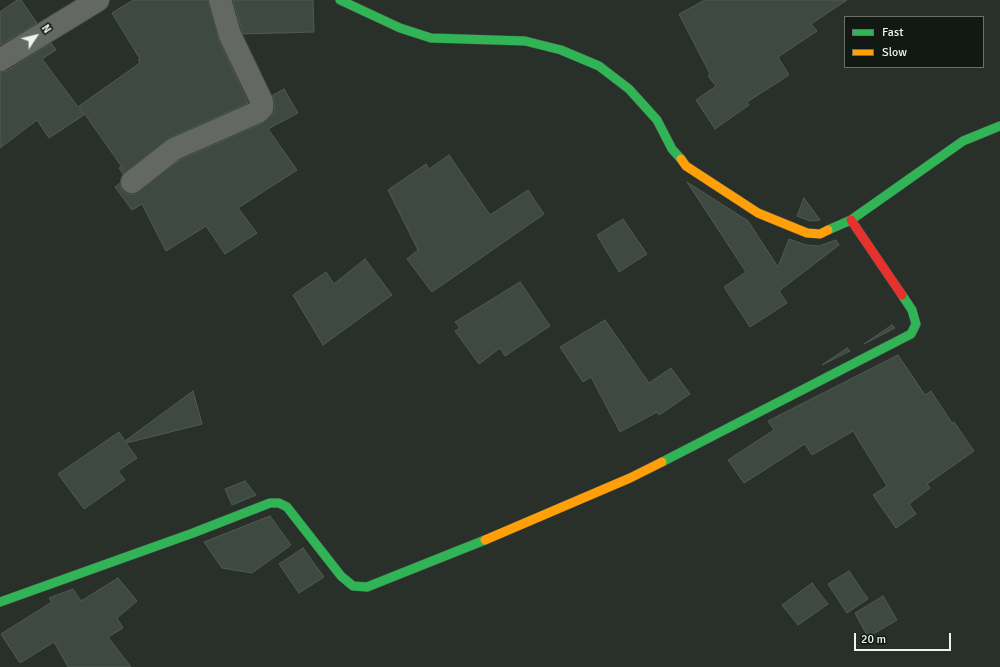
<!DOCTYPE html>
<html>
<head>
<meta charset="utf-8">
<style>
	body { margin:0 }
	#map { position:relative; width:1000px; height:667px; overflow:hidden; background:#283029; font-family:Signika,sans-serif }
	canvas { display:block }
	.legend { position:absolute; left:844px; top:16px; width:140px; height:52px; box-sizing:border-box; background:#121913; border:1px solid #69716a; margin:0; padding:5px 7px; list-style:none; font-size:12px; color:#ebf4ed }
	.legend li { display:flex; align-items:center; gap:8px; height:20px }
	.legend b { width:20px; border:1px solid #69716a }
	.north { position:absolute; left:16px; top:16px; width:40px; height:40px; -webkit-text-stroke:3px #121913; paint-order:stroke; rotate:55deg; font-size:11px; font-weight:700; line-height:16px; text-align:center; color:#ebf4ed }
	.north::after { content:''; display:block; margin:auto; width:14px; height:18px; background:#ebf4ed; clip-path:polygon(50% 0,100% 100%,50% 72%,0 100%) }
	.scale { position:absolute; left:854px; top:633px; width:97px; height:18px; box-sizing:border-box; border:2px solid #ebf4ed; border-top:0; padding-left:5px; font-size:12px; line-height:14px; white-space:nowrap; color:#ebf4ed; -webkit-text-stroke:3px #121913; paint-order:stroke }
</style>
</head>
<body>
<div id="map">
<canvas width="1000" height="667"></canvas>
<ul class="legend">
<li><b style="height:5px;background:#30b455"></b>Fast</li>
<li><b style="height:5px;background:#ff9f0a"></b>Slow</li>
</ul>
<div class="north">N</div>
<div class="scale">20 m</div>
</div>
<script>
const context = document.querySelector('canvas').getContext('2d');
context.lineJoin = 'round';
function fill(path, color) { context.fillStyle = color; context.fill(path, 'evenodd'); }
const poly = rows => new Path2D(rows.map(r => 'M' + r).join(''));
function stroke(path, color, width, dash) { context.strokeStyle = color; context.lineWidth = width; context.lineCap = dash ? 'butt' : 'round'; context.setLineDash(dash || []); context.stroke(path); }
const building = poly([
	[17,0,21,0,37,23,0,45,0,12,17,0],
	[133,0,208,0,219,40,248,103,169,138,123,174,119,168,122,167,79,106,140,63,138,60,140,59,112,13,133,0],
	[233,0,313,0,314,32,243,34,233,0],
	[705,0,847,0,811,24,817,31,778,57,789,75,747,102,749,105,715,129,696,100,716,86,708,76,710,74,679,14,705,0],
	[51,43,56,50,42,59,84,115,49,138,37,120,0,148,0,72,7,71,51,43],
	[284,89,298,113,268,129,297,170,238,208,257,233,225,254,206,226,166,251,142,204,132,210,115,187,120,183,122,190,128,194,134,194,180,160,263,123,274,112,274,102,273,95,284,89],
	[449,155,490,215,528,190,544,214,432,292,407,259,418,250,388,190,426,164,429,169,449,155],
	[687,182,748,221,778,267,789,239,806,245,819,246,836,240,839,245,779,291,787,303,750,327,724,287,746,272,687,182],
	[804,198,820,220,810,221,797,216,804,198],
	[623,219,647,254,619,272,597,235,623,219],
	[365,259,392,295,323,345,293,295,326,272,334,284,365,259],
	[520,282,550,326,505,356,500,348,479,364,455,331,460,328,455,322,520,282],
	[605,320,649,383,671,368,690,394,659,415,657,412,620,432,591,377,583,382,560,347,605,320],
	[892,325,895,328,864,344,892,325],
	[847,348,850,351,822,365,847,348],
	[898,355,925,395,931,391,952,423,954,422,974,451,927,484,930,488,909,504,916,514,896,528,873,495,887,486,853,431,812,455,805,444,744,483,728,460,774,430,768,421,898,355],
	[193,391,202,424,126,443,137,458,118,471,125,480,84,509,58,474,119,432,125,441,193,391],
	[245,481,256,495,232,505,225,489,245,481],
	[270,516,291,545,252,573,222,568,204,542,270,516],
	[303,548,324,577,299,593,279,564,303,548],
	[849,571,868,599,847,613,828,584,849,571],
	[118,578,137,601,117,618,123,628,108,637,131,667,68,667,54,642,20,663,1,634,52,602,49,598,73,589,81,601,118,578],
	[812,583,828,604,798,625,782,605,812,583],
	[883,596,897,620,868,637,855,613,883,596]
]);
fill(building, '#3e4a41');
stroke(building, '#535954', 1);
const street = poly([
	[0,60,98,0],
	[132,182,174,149,258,112,262,108,262,102,230,35,220,0]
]);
const fast = poly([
	[340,0,400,28,431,38,525,41,561,50,599,66,629,89,657,120,672,149,681,159],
	[828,230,851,220,963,141,1000,126],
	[662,462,911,334,916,324,912,310,902,295],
	[0,602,193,533,270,503,279,503,287,507,341,576,353,586,367,587,485,540]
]);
const slow = poly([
	[681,159,686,166,758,213,807,233,820,234,828,230],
	[485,540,630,478,662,462]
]);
const jam = poly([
	[851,220,902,295]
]);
stroke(street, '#454b46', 24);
stroke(fast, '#454b46', 10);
stroke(slow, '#454b46', 10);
stroke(jam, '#454b46', 10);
stroke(street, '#636864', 22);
stroke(fast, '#30b455', 9);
stroke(slow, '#ff9f0a', 9);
stroke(jam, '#e5322d', 9);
</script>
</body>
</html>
